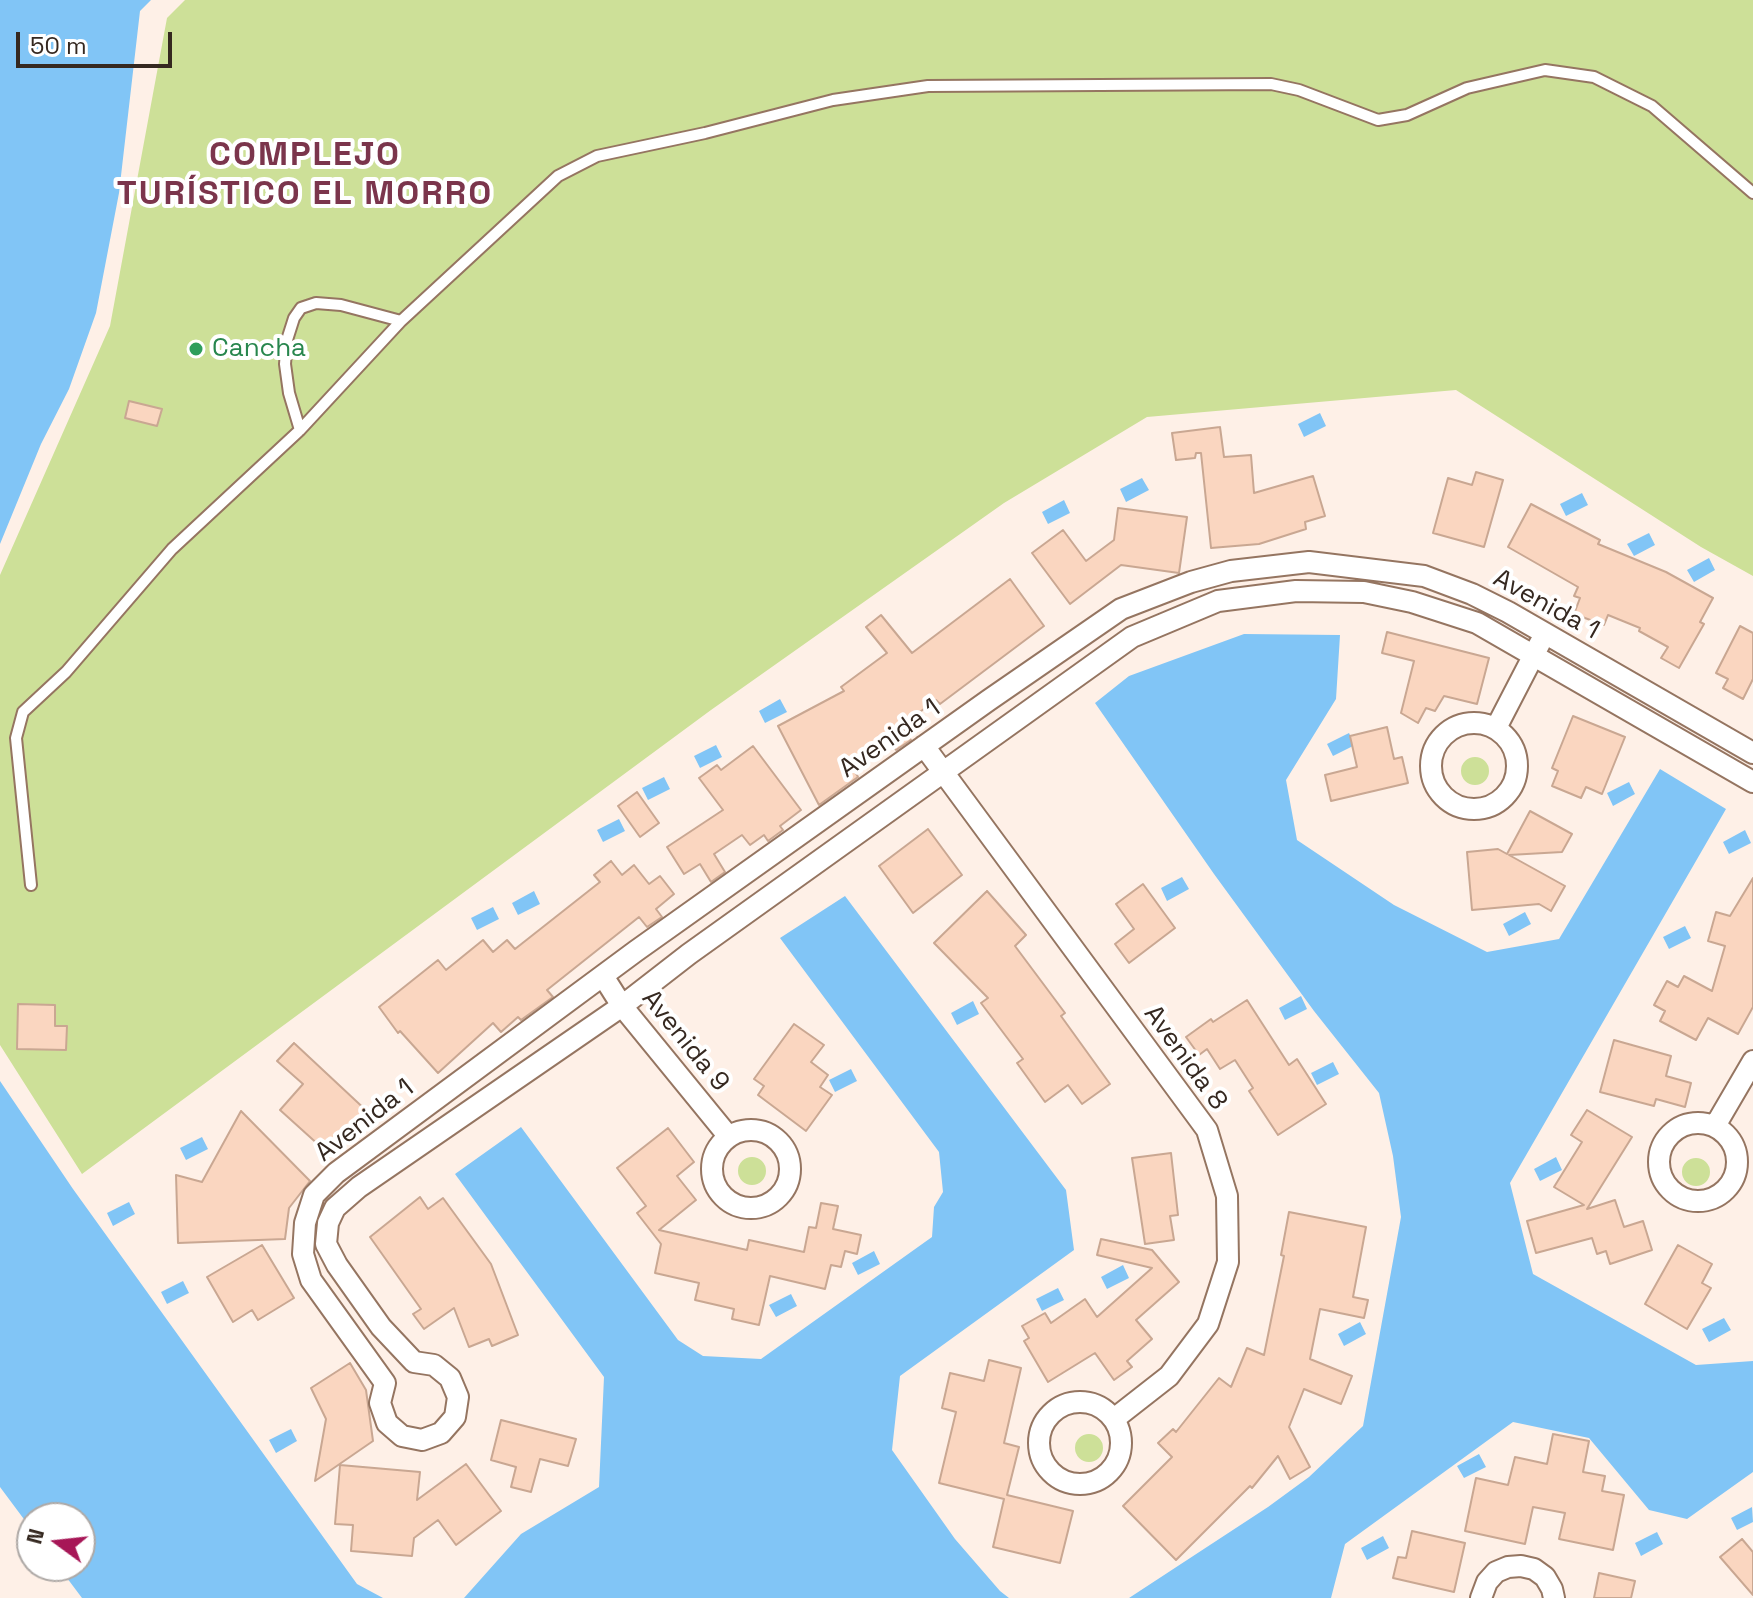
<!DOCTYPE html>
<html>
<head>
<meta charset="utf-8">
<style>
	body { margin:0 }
	#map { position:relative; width:1753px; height:1598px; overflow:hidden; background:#fef0e7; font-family:"Space Grotesk",sans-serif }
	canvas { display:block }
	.north { position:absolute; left:16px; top:1502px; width:80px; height:80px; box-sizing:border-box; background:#fff; border:2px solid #aea9a6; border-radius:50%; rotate:285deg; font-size:22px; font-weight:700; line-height:32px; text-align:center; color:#352820 }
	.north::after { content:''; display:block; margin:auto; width:28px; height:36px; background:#a71757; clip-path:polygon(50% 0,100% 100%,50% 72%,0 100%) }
	.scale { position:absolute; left:16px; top:32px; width:156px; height:36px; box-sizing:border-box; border:4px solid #352820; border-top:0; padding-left:10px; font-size:24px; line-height:28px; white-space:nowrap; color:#352820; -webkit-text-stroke:6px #fff; paint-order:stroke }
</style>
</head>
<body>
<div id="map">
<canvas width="1753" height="1598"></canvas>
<div class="north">N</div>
<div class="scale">50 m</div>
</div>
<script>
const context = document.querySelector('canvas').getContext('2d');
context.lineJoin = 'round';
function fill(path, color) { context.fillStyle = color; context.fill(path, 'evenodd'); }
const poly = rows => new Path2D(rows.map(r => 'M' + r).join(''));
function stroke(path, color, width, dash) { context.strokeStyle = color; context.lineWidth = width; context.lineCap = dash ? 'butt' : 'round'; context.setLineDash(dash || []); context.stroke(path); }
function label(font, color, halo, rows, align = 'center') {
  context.font = font + ' "Space Grotesk",sans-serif'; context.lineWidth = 8; context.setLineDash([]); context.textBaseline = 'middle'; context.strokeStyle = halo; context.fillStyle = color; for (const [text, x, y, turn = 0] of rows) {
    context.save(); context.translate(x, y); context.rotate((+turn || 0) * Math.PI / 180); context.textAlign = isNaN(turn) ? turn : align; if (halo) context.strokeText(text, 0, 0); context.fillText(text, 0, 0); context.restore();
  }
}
fill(poly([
	[185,0,1753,0,1753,576,1701,547,1456,390,1147,417,1004,503,711,710,82,1174,0,1045,0,575,110,326,167,18],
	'1461 771a14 14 0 1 1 28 0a14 14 0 1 1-28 0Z',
	'738 1171a14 14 0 1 1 28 0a14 14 0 1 1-28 0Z',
	'1682 1172a14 14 0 1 1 28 0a14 14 0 1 1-28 0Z',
	'1075 1448a14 14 0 1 1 28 0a14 14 0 1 1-28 0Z'
]), '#cde098');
fill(poly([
	[0,0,151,0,140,11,119,193,96,313,69,389,41,444,0,544],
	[1320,413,1326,426,1304,437,1298,424],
	[1142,478,1149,490,1126,502,1120,489],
	[1582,493,1588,505,1566,516,1560,504],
	[1064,500,1070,513,1048,524,1042,512],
	[1649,533,1655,545,1634,556,1627,544],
	[1709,558,1715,570,1694,582,1687,570],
	[1244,634,1340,635,1336,699,1286,780,1297,840,1394,905,1487,952,1559,939,1660,769,1726,809,1510,1183,1533,1274,1696,1365,1753,1361,1753,1472,1687,1519,1649,1510,1589,1438,1513,1422,1345,1544,1331,1598,1129,1598,1268,1507,1309,1477,1363,1426,1401,1217,1393,1156,1379,1093,1314,1011,1214,874,1095,703,1129,676],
	[780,699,787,712,765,723,759,711],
	[1349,733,1355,745,1333,756,1327,744],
	[716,745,722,757,700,768,694,756],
	[664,777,670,789,648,800,642,788],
	[1629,782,1635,794,1613,806,1607,793],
	[619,819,625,831,603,842,597,830],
	[1745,830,1751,843,1729,854,1723,842],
	[1182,877,1189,889,1167,901,1161,888],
	[534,891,540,904,518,915,512,903],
	[845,896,1066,1190,1074,1250,900,1376,892,1450,955,1539,1000,1591,1009,1598,464,1598,521,1534,599,1487,604,1377,455,1174,521,1127,678,1340,703,1356,761,1359,932,1237,934,1207,943,1192,939,1152,780,938],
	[493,907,499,919,477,930,471,918],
	[1525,912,1531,924,1509,936,1503,924],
	[1685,926,1691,938,1669,949,1663,937],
	[1301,996,1307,1009,1285,1020,1279,1008],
	[973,1001,979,1014,957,1025,951,1013],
	[1333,1062,1339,1074,1317,1085,1311,1073],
	[851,1069,857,1081,835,1092,829,1080],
	[0,1081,73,1189,357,1584,383,1598,82,1598,58,1566,80,1566,80,1518,32,1518,32,1530,0,1487],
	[202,1137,208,1149,186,1160,180,1148],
	[1556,1157,1562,1170,1540,1181,1534,1169],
	[129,1202,135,1214,113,1226,107,1213],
	[874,1251,880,1264,858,1275,852,1263],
	[1123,1265,1129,1278,1107,1289,1101,1277],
	[183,1281,189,1293,167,1304,161,1292],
	[1058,1288,1064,1300,1042,1311,1036,1299],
	[791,1294,797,1306,776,1317,769,1305],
	[1724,1318,1731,1330,1709,1342,1702,1329],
	[1360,1322,1366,1334,1344,1346,1338,1334],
	[291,1429,297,1441,276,1453,269,1440],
	[1479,1454,1486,1467,1464,1478,1457,1466],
	[1752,1507,1753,1522,1737,1530,1731,1518],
	[1657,1532,1663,1544,1641,1556,1635,1543],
	[1383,1536,1389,1548,1367,1560,1361,1548]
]), '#81c5f6');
const building = poly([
	[129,401,162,409,157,426,125,418,129,401],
	[1220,427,1224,457,1251,455,1254,493,1313,476,1325,516,1305,522,1306,529,1259,544,1211,548,1201,453,1196,453,1195,458,1176,460,1172,433,1220,427],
	[1476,472,1503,480,1484,547,1433,533,1448,478,1472,485,1476,472],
	[1531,504,1600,540,1598,544,1666,572,1713,598,1700,622,1704,624,1679,668,1661,658,1668,647,1639,631,1640,628,1608,615,1604,625,1574,614,1580,598,1574,596,1578,587,1508,547,1531,504],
	[1118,508,1187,517,1179,573,1121,565,1070,604,1032,553,1063,530,1086,561,1114,540,1118,508],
	[1010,579,1044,626,940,704,936,700,901,726,911,740,896,750,889,741,853,768,858,777,819,805,778,726,844,691,841,687,887,653,866,627,881,615,912,653,1010,579],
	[1740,626,1753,633,1753,679,1743,699,1723,688,1728,679,1716,673,1740,626],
	[1387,632,1489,658,1477,704,1444,696,1435,711,1426,708,1418,723,1401,713,1414,661,1382,653,1387,632],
	[1573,716,1625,737,1602,794,1586,787,1581,798,1552,786,1558,771,1552,768,1573,716],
	[1387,727,1394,759,1402,757,1408,783,1331,801,1325,775,1357,767,1350,736,1387,727],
	[753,746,801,810,780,826,783,830,768,841,764,835,750,845,742,835,714,854,725,872,711,882,700,864,684,874,667,847,723,810,699,778,717,765,721,770,753,746],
	[637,792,659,823,640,837,618,806,637,792],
	[1530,811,1572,834,1562,852,1509,855,1565,886,1551,911,1539,904,1472,910,1467,852,1498,849,1507,854,1530,811],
	[928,829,962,875,913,913,879,866,928,829],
	[611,861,622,875,634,865,649,884,660,876,674,894,656,909,662,917,647,927,639,917,547,990,553,997,521,1020,518,1017,501,1032,493,1023,438,1073,400,1031,398,1033,379,1007,438,960,446,970,483,940,493,952,507,940,515,949,600,882,594,875,611,861],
	[1753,878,1753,1007,1738,1034,1708,1018,1696,1040,1660,1021,1665,1011,1654,1005,1667,981,1678,987,1684,976,1712,991,1725,946,1708,941,1716,912,1730,916,1753,878],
	[1143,884,1175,928,1129,963,1115,944,1134,929,1116,904,1143,884],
	[987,891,1026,935,1015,946,1065,1013,1061,1016,1110,1084,1082,1104,1068,1085,1045,1102,1017,1063,1023,1059,981,1003,988,998,934,943,987,891],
	[1247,1000,1289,1065,1297,1059,1326,1104,1278,1135,1249,1091,1253,1088,1235,1060,1220,1069,1207,1049,1199,1055,1186,1037,1211,1019,1213,1022,1247,1000],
	[18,1004,55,1005,55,1026,67,1026,66,1050,17,1049,18,1004],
	[794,1024,824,1045,811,1062,828,1075,820,1087,832,1095,806,1131,758,1095,764,1086,754,1079,794,1024],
	[1614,1040,1671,1056,1666,1076,1691,1083,1685,1107,1656,1099,1654,1106,1600,1092,1614,1040],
	[294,1043,370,1114,331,1156,280,1110,303,1084,277,1061,294,1043],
	[1587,1110,1632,1137,1587,1209,1615,1200,1624,1227,1643,1221,1652,1250,1610,1264,1606,1251,1597,1254,1592,1238,1536,1253,1527,1221,1584,1205,1554,1187,1582,1142,1571,1135,1587,1110],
	[241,1111,310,1181,289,1208,285,1239,178,1243,176,1175,202,1182,241,1111],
	[668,1128,694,1162,677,1176,696,1200,659,1230,747,1250,749,1240,804,1252,809,1227,816,1228,821,1203,838,1206,833,1229,861,1235,857,1254,845,1251,841,1267,831,1265,825,1289,770,1276,759,1325,732,1319,734,1309,695,1300,699,1283,655,1273,661,1244,637,1213,646,1206,617,1168,668,1128],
	[1171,1153,1178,1215,1170,1216,1174,1240,1145,1244,1132,1158,1171,1153],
	[420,1197,428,1209,443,1198,491,1264,518,1335,492,1346,489,1339,469,1347,454,1308,424,1329,413,1314,421,1309,370,1237,420,1197],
	[1289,1212,1366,1227,1353,1297,1368,1300,1364,1318,1320,1309,1310,1359,1352,1376,1341,1404,1304,1389,1289,1427,1310,1467,1290,1479,1278,1456,1252,1488,1250,1486,1176,1560,1123,1506,1172,1457,1158,1443,1173,1429,1176,1432,1219,1378,1231,1387,1247,1348,1264,1355,1284,1256,1281,1255,1289,1212],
	[1101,1239,1152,1250,1179,1282,1136,1320,1152,1339,1127,1361,1132,1367,1114,1380,1095,1353,1048,1382,1024,1341,1029,1338,1022,1326,1045,1313,1051,1323,1085,1299,1097,1317,1152,1268,1097,1255,1101,1239],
	[262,1245,294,1298,258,1320,252,1310,233,1322,207,1277,262,1245],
	[1678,1245,1712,1264,1702,1283,1711,1288,1687,1329,1645,1304,1678,1245],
	[989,1360,1021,1368,1004,1443,1019,1447,1007,1495,1073,1511,1060,1563,993,1547,1004,1499,939,1483,956,1412,942,1408,950,1373,984,1381,989,1360],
	[350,1363,366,1390,373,1441,315,1481,326,1419,311,1388,350,1363],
	[501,1420,576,1439,568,1466,540,1459,531,1492,511,1487,516,1467,491,1460,501,1420],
	[1553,1434,1589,1441,1583,1472,1605,1476,1602,1491,1624,1495,1613,1550,1559,1539,1565,1513,1533,1507,1525,1544,1465,1531,1476,1478,1508,1485,1515,1457,1547,1464,1553,1434],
	[466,1464,501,1511,456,1545,438,1520,414,1538,412,1556,351,1551,353,1525,335,1524,340,1465,420,1472,417,1500,466,1464],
	[1412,1531,1465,1543,1454,1592,1393,1578,1398,1557,1406,1558,1412,1531],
	[1742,1539,1753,1552,1753,1595,1720,1557,1742,1539],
	[1599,1573,1635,1581,1631,1598,1594,1598,1599,1573]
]);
fill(building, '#fad6c0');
stroke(building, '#c9a792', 2);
const lane = poly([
	[300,430,289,393,285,364,287,340,294,318,301,308,316,303,341,305,401,321],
	[31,885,16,738,23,712,66,672,172,549,300,430,401,321,558,176,597,156,705,133,833,100,928,86,1271,84,1299,90,1378,120,1407,115,1467,88,1545,70,1594,77,1652,106,1753,193]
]);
const street = poly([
	'1431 766a43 43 0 1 1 86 0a43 43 0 1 1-86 0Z',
	[1496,728,1540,643],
	[924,746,1207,1130,1227,1196,1228,1262,1208,1324,1169,1376,1114,1419],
	[1753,753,1508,612,1472,594,1424,576,1309,562,1231,571,1191,582,1121,609,989,700,636,951,336,1173,314,1195,305,1223,303,1254,311,1280,385,1383,380,1403,387,1423,402,1436,422,1440,441,1433,455,1417,458,1397,450,1378,434,1365,414,1362,381,1327,337,1265,326,1244,328,1223,335,1208,359,1187,622,1006,689,954,1132,637,1218,601,1296,591,1364,592,1412,602,1477,623,1753,782],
	[603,976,622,1006,729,1137],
	'1659 1162a39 39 0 1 1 78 0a39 39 0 1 1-78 0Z',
	[1715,1126,1753,1061],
	'712 1169a39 39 0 1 1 78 0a39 39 0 1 1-78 0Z',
	'1039 1443a41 41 0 1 1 82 0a41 41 0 1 1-82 0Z',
	[1481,1598,1487,1582,1496,1572,1508,1567,1521,1566,1534,1569,1545,1577,1552,1589,1554,1598]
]);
stroke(lane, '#957561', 14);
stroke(street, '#957561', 24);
stroke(lane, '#fff', 10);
stroke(street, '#fff', 20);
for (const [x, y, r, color] of [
	[196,349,8,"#2e9e5b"]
]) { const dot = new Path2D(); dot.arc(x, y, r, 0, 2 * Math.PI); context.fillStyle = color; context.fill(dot); stroke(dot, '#fff', 3); }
label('26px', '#27864d', '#fff', [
	["Cancha",212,349]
], 'left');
label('26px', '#352820', '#fff', [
	["Avenida 1",1546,605,29],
	["Avenida 1",890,739,-35],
	["Avenida 9",685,1041,51],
	["Avenida 8",1185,1058,54],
	["Avenida 1",365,1121,-38]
]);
context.letterSpacing = '2px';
label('bold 34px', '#7b354c', '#fff', [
	["COMPLEJO",305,156],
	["TURÍSTICO EL MORRO",305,195]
]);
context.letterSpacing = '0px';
</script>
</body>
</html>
